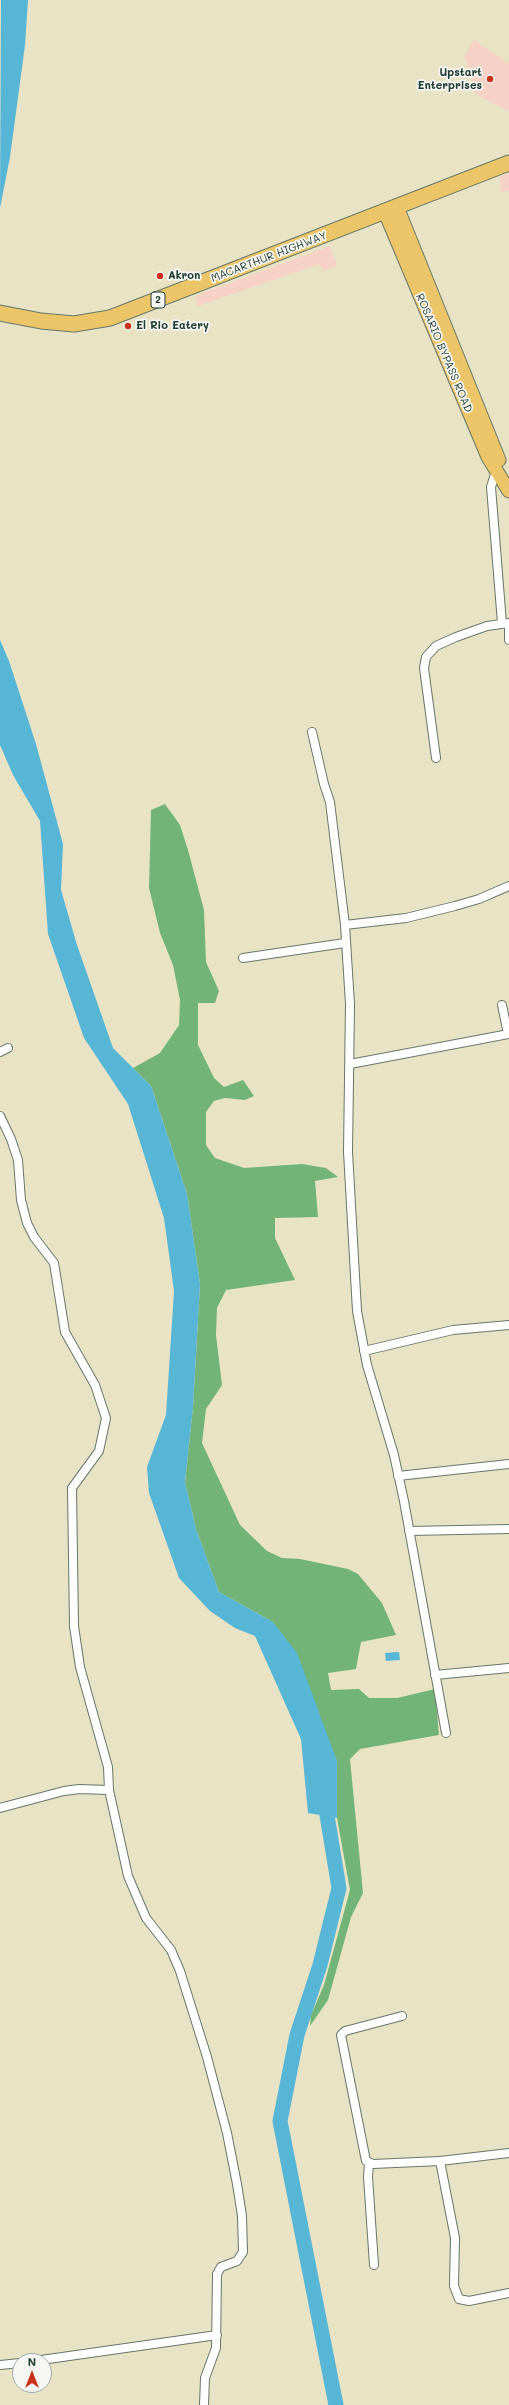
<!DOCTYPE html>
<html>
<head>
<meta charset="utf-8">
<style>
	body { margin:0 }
	#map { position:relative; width:509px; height:2405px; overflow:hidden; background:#e8e3c5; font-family:Mali,sans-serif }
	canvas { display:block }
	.north { position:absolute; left:12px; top:2353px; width:40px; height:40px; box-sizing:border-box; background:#f6f6f2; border:1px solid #a0aca6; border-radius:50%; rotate:0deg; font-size:11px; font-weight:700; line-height:16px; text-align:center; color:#1f3d34 }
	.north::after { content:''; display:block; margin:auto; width:14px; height:18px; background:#c8321e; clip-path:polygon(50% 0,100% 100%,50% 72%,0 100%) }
</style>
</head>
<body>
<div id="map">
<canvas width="509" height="2405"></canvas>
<div class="north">N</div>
</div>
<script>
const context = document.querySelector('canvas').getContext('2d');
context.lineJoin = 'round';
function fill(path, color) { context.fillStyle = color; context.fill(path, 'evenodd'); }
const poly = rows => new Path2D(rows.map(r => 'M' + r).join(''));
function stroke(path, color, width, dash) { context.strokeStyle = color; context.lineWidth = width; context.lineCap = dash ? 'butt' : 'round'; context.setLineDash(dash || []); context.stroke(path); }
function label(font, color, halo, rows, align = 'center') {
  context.font = font + ' Mali,sans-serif'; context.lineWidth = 3.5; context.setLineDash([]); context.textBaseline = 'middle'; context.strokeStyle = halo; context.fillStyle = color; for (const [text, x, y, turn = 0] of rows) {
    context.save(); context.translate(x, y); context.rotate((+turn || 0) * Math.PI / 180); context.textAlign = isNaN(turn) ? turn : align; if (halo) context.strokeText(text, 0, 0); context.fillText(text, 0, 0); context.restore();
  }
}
fill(poly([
	[474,40,509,64,509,112,476,94,465,56],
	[509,173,509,190,501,193,500,177],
	[330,246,337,266,323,271,320,264,198,306,195,296]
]), '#f6d1c5');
fill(poly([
	[165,804,180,825,188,850,204,910,206,962,219,991,215,1003,198,1003,198,1045,214,1078,224,1087,243,1080,254,1096,245,1100,225,1098,214,1101,206,1112,206,1145,215,1158,244,1168,302,1164,326,1168,338,1177,315,1181,318,1217,275,1218,275,1238,295,1280,226,1290,217,1308,216,1335,222,1385,206,1409,202,1443,240,1525,267,1551,282,1558,300,1559,348,1569,358,1574,382,1603,396,1635,361,1642,356,1669,328,1673,331,1690,359,1689,369,1698,397,1698,435,1689,439,1735,360,1749,350,1759,363,1893,351,1917,328,2000,310,2026,311,2015,324,1985,350,1890,337,1818,337,1761,273,1622,219,1592,196,1529,185,1482,193,1407,200,1284,187,1194,151,1086,133,1068,160,1053,179,1025,180,1000,173,965,160,933,149,888,151,810]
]), '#72b478');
fill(poly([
	[1,0,28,0,25,45,10,157,0,208],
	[0,640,9,661,36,744,63,844,61,890,77,945,113,1048,151,1086,187,1194,200,1284,193,1407,185,1482,196,1529,219,1592,273,1622,297,1653,337,1761,337,1818,308,1813,301,1739,255,1636,235,1628,210,1611,179,1578,149,1493,147,1467,166,1415,174,1291,164,1218,128,1104,84,1038,48,934,40,821,13,775,0,745],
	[399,1652,400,1660,386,1661,385,1653]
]), '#57b5d5');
stroke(poly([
	[324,1797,339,1888,320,1965,297,2035,280,2121,336,2405]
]), '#57b5d5', 15);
const street = poly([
	[496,471,491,487,502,623],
	[509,623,509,640],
	[312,732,324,784,330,802,345,925,350,1004,348,1152,357,1311,367,1365,394,1455,404,1501,446,1733],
	[436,758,424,668,426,657,436,646,456,637,487,626,509,623],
	[345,925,406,918,455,906,479,899,509,886],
	[243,958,345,943],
	[502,1005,508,1034],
	[0,1052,8,1048],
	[350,1064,509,1034],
	[0,1116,11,1139,18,1160,21,1200,27,1223,34,1237,54,1263,65,1332,95,1385,106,1418,99,1451,72,1488,74,1626,80,1667,108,1767,109,1790,128,1876,146,1918,171,1950,180,1971,207,2057,227,2133,237,2184,242,2216,243,2252,237,2261,221,2267,217,2274,216,2348,205,2378,204,2405],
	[364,1351,453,1330,509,1325],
	[398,1476,509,1464],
	[409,1531,509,1529],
	[435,1675,509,1668],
	[0,1808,64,1791,79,1789,109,1790],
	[402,2016,345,2031,341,2035,366,2161,373,2164,440,2161,509,2153],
	[440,2161,455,2238,454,2286,459,2299,469,2301,509,2293],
	[369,2163,368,2177,374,2265],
	[34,2361,217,2335],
	[0,2365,20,2363]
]);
const primary = poly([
	[397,207,499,460],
	[385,212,488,457,509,491]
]);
const highway = poly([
	[0,313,41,321,74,324,110,318,509,163]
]);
stroke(street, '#657767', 10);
stroke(primary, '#657767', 15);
stroke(highway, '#657767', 17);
stroke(street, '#fff', 8);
stroke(primary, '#edc569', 13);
stroke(highway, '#edc569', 15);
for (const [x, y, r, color] of [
	[490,79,4,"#c8321e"],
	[160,276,4,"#c8321e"],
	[128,326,4,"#c8321e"]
]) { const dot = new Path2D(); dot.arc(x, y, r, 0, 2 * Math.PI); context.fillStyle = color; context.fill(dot); stroke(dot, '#f6f6f2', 1.5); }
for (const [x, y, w] of [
	[158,300,14]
]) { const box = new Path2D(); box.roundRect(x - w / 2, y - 8, w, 16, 3); context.fillStyle = '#f6f6f2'; context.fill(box); stroke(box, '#1f3d34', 1); }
label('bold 10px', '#1f3d34', null, [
	["2",158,300]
]);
label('bold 11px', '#1f3d34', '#f6f6f2', [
	["Upstart",482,73,"right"],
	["Enterprises",482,86,"right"],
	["Akron",168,276],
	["El Rio Eatery",136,326]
], 'left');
label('11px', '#1f3d34', '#f6f6f2', [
	["MACARTHUR HIGHWAY",269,257,-21],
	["ROSARIO BYPASS ROAD",444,353,67]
]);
</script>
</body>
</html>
